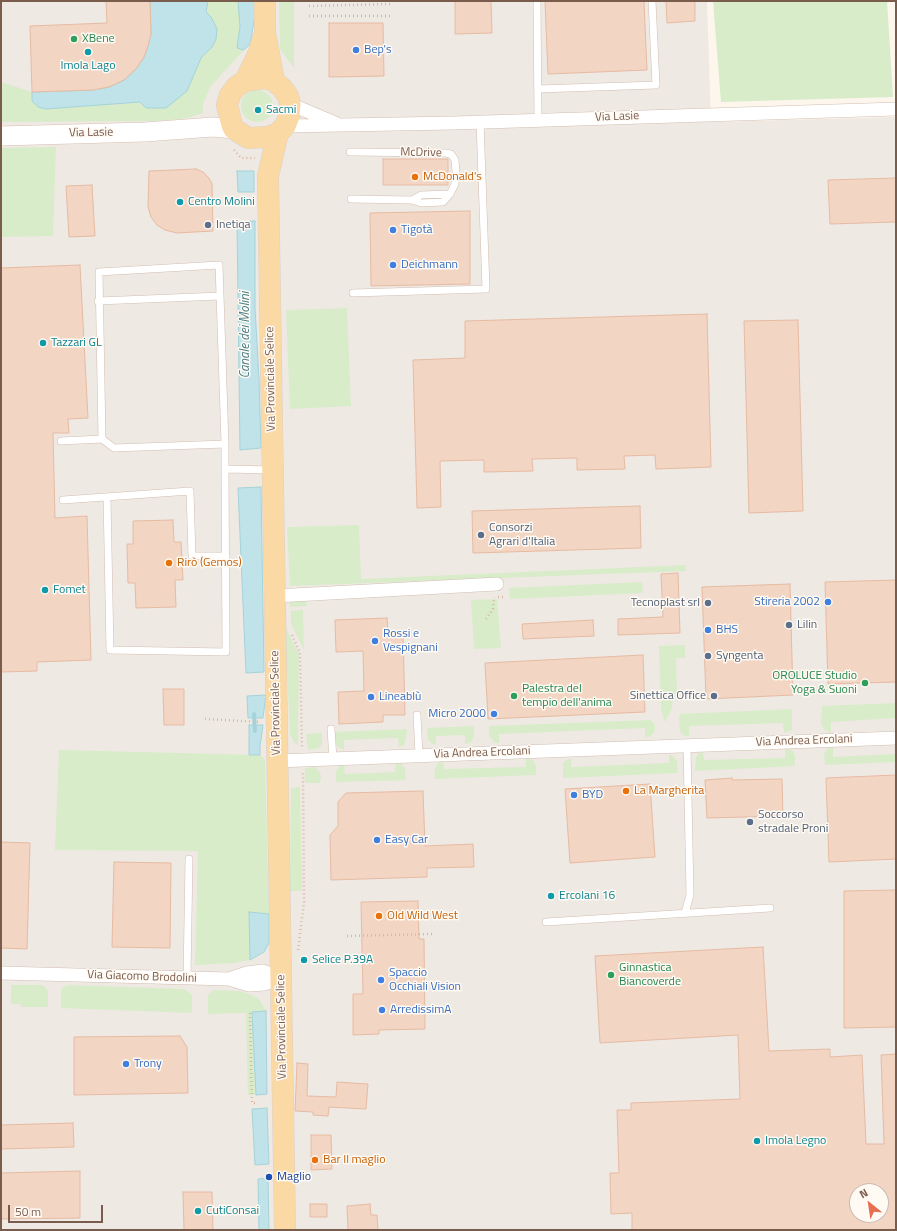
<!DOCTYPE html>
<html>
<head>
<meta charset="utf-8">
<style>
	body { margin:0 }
	#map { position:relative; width:897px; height:1231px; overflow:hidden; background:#fdf6ec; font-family:"Titillium Web",sans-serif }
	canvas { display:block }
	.frame { position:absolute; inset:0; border:2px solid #7a5c4d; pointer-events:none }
	.north { position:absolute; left:849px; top:1183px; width:40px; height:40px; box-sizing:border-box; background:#fffaf3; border:1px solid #cabbb1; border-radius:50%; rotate:330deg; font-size:11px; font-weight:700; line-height:16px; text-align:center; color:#7a5c4d }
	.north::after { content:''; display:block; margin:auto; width:14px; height:18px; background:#e76f51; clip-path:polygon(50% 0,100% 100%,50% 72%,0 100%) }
	.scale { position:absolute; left:8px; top:1205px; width:95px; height:18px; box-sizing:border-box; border:2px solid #7a5c4d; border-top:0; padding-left:5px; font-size:12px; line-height:14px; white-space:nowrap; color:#7a5c4d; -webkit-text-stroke:3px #fffaf3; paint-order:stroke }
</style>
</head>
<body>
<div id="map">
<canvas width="897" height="1231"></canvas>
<div class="frame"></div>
<div class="north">N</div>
<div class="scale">50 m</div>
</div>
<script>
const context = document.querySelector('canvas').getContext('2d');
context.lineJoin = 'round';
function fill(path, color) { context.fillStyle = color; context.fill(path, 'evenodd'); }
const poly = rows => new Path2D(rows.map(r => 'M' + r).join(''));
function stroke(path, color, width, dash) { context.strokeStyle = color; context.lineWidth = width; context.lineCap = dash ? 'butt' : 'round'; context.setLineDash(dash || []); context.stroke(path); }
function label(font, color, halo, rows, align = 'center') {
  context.font = font + ' "Titillium Web",sans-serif'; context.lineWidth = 3; context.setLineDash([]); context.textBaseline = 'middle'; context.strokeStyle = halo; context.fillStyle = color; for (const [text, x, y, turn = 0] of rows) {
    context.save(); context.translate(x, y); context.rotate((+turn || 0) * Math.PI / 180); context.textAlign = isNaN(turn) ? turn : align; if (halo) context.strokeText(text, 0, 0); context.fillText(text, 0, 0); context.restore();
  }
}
fill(poly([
	[1,1,707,1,711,122,896,117,896,1230,1,1230],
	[857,1191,881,1191,881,1215,857,1215]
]), '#efe9e4');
fill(poly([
	[208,1,238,1,240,27,237,48,244,50,210,87,203,104,203,113,187,118,155,121,1,122,1,82,32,92,32,101,62,108,140,102,187,91,201,58,212,47,211,17,206,12],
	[279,1,294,1,294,68,280,49],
	[713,1,887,1,893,97,721,102],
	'241 106a16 16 0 1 1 32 0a16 16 0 1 1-32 0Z',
	[56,147,53,236,1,237,1,148],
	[347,308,351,406,290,409,286,310],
	[359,525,361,579,686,565,686,571,290,586,287,527],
	[642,582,643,593,510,599,509,588],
	[306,599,307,606,290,607,290,600],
	[497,599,501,648,474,649,471,600],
	[303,610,304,650,291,624,291,611],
	[285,626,299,654,298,746,294,742,290,735],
	[685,645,685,658,676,658,677,695,673,698,672,708,665,722,661,710,659,646],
	[896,703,896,718,831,722,831,733,824,729,821,724,822,706],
	[792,709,792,730,784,733,783,723,689,726,689,737,683,735,680,731,679,719,680,714],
	[651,720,655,725,655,731,651,736,645,738,645,728,499,734,499,743,495,743,489,736,489,726],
	[474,726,474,737,470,743,465,744,465,735,436,736,436,745,431,743,428,739,427,728],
	[407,729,406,739,404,745,399,747,398,738,344,740,344,750,337,746,335,741,334,732],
	[322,733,322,744,319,748,308,750,306,734],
	[833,747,833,757,896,754,896,762,825,765,824,754,827,749],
	[785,749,790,749,793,752,795,756,795,766,695,771,696,757,699,753,703,752,704,760,785,758],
	[59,750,260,755,265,760,269,914,249,912,250,960,234,963,195,965,198,851,55,850],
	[669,755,672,755,677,761,678,773,563,778,563,764,565,761,571,758,571,767,669,763],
	[526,758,534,761,536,766,536,775,434,779,435,768,439,762,443,761,444,769,526,767],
	[396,763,401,764,405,768,406,780,336,782,336,772,339,766,344,764,345,774,395,772],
	[314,767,318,770,321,775,320,783,305,783,305,768],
	[300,787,302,891,290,891,291,788],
	[11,985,41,985,45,987,48,991,48,1007,21,1007,21,1004,11,1004],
	[69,985,184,989,192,995,192,1013,61,1008,61,991,63,987],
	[213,990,240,991,251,995,259,999,266,1011,252,1012,256,1095,248,1095,246,1013,208,1014,208,995]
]), '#d8ecc9');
const water = poly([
	[150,1,208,1,206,12,211,17,217,29,216,39,212,47,201,58,187,91,166,108,146,108,140,102,46,109,38,107,32,101,32,92,93,90,109,87,124,80,136,69,144,57,148,46,151,34,150,1],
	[238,1,255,1,255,15,252,33,250,44,244,50,237,48,240,27,238,1],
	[237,171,254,171,254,192,238,192,237,171],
	[255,221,255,308,259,379,261,448,240,450,237,222,255,221],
	[261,487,264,672,246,673,238,488,261,487],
	[266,695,263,718,248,718,247,696,266,695],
	[249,725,263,725,260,746,260,755,249,755,249,725],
	[249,912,269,914,269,943,264,952,250,960,249,912],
	[266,1011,267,1094,256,1095,252,1012,266,1011],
	[267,1108,269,1164,255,1165,252,1109,267,1108],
	[268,1178,269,1230,259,1230,258,1179,268,1178]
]);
fill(water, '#bfe3e8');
stroke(water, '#a5d3da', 1);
stroke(poly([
	[254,714,255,731]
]), '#a5d3da', 4);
const building = poly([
	[106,1,150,1,151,34,148,46,144,57,136,69,124,80,109,87,93,90,32,92,30,26,107,23,106,1],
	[455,1,491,1,492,33,455,34,455,1],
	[545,1,644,1,647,70,548,74,545,1],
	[666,1,695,1,695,21,667,23,666,1],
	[329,23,383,23,384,76,329,77,329,23],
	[383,159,448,159,448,185,383,185,383,159],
	[196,169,203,172,209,178,212,184,213,231,177,233,165,230,157,225,151,217,148,207,149,171,196,169],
	[896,178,896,222,830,224,828,180,896,178],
	[92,185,95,236,69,237,66,186,92,185],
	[470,211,470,284,371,286,370,213,470,211],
	[80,265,88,418,68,419,69,433,53,433,55,518,87,516,91,660,37,662,37,671,1,672,1,268,80,265],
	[707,314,711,467,656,469,655,455,624,456,625,469,577,470,577,458,532,459,533,471,484,472,484,460,440,461,441,507,417,508,413,360,465,358,465,321,707,314],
	[798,320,803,511,749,513,744,321,798,320],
	[640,506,641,548,473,553,472,511,640,506],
	[173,520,174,542,181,542,183,580,175,580,176,607,136,608,135,583,128,583,127,544,133,544,133,521,173,520],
	[678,573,680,633,618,635,618,619,663,617,661,574,678,573],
	[896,580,896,682,828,684,825,582,896,580],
	[790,584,793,695,706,699,702,587,790,584],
	[387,618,388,631,403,631,405,715,383,715,383,722,339,724,338,692,364,691,363,651,336,652,335,620,387,618],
	[593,620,594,636,523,639,522,624,593,620],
	[643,655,645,712,488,719,485,663,643,655],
	[163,689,184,689,184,725,164,725,163,689],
	[896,775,896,859,829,862,826,778,896,775],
	[732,778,732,780,782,779,783,816,707,818,705,780,732,778],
	[650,784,655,857,570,863,565,789,650,784],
	[423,791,425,846,473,844,474,867,427,868,427,877,331,880,330,835,338,826,338,802,346,793,423,791],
	[1,842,30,843,27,949,1,948,1,842],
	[114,862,171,863,170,948,112,947,114,862],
	[896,890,896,1027,844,1028,844,891,896,890],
	[418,901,419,939,424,939,425,1029,379,1030,379,1034,353,1035,353,994,363,994,361,902,418,901],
	[763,947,769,1051,830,1049,830,1057,862,1055,866,1144,884,1144,881,1055,896,1054,896,1230,632,1230,632,1213,611,1214,610,1173,619,1173,617,1110,631,1110,631,1103,740,1099,738,1035,600,1043,595,956,763,947],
	[857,1191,881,1191,881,1215,857,1215,857,1191],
	[180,1036,187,1047,188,1093,74,1095,74,1037,180,1036],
	[297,1063,308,1064,307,1096,336,1097,337,1082,368,1084,366,1109,329,1107,328,1116,313,1115,313,1112,295,1111,297,1063],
	[73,1123,74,1147,1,1149,1,1125,73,1123],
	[311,1135,331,1135,332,1169,311,1170,311,1135],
	[80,1171,80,1218,1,1219,1,1173,80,1171],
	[183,1192,212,1192,213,1230,184,1230,183,1192],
	[310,1204,327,1204,327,1217,310,1217,310,1204],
	[370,1204,371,1215,377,1215,378,1230,348,1230,347,1206,370,1204]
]);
fill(building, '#f3d5c3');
stroke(building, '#e6bba3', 1);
const lane = poly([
	[537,1,538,120],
	[538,89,656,85,652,1],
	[350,152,445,153,451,154,455,160,456,172,455,184,450,194,443,202,421,203,412,200,351,199],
	[412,200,421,195,450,194],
	[353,293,486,289,480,122],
	[98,301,220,296],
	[61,441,102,439,99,272,219,265,225,444,114,448,102,439],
	[225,444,225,469,272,470],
	[107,497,110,650,226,652,225,469],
	[63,500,190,491,192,556,226,556],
	[417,715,419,755],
	[331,729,333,759],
	[685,913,690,895,687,746],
	[546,922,770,908],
	[187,978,189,859]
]);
const street = poly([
	[290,104,335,123],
	[285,126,454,123,896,109],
	[275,596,497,584],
	[277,761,896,738],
	[1,973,229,979,249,985,264,984,281,980],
	[229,979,247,973,263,971,281,978]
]);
const secondary = poly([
	[1,136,145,132,213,127,234,129]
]);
const primary = poly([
	[265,1,265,32,274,81,282,88,288,96,290,104,289,116,285,126,278,133,268,137,248,138,234,129,232,125,227,105,230,95,236,87,245,81,265,78,274,81],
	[245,81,257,57,265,33],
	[278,133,268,176,285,1230]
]);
stroke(lane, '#d1beb0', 8);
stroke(street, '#d1beb0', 14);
stroke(secondary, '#d6c0b0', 20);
stroke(primary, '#dad1cd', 22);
stroke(poly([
	[309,6,391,4],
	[309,16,391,16],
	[234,150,241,158,255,158],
	[498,597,506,597],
	[486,619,493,609,494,597],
	[292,635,300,653,302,748],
	[205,719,261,722],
	[347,936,432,934],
	[298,950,304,902,303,771],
	[250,1013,252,1103,257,1103]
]), '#d9b8a5', 2.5, [1, 3]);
stroke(lane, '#fff', 7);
stroke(street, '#fff', 13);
stroke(secondary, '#fff', 19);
stroke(primary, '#fbd9a5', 21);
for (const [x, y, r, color] of [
	[74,39,4,"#2e9e5b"],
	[356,50,4,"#3f7fe0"],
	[88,52,4,"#0f9aa8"],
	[258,110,4,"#0f9aa8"],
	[415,177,4,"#e8710a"],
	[180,202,4,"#0f9aa8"],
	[208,225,4,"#5c6f8a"],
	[393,230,4,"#3f7fe0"],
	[393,265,4,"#3f7fe0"],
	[43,343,4,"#0f9aa8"],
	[481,535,4,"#5c6f8a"],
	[169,563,4,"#e8710a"],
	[45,590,4,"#0f9aa8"],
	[828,602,4,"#3f7fe0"],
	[708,603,4,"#5c6f8a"],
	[789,625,4,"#5c6f8a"],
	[708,630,4,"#3f7fe0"],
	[375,641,4,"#3f7fe0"],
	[708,656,4,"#5c6f8a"],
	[865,683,4,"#2e9e5b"],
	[514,696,4,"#2e9e5b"],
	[714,696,4,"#5c6f8a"],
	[371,697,4,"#3f7fe0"],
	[494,714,4,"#3f7fe0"],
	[626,791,4,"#e8710a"],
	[574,795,4,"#3f7fe0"],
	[750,822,4,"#5c6f8a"],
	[377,840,4,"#3f7fe0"],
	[551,896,4,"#0f9aa8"],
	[379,916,4,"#e8710a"],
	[304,960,4,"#0f9aa8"],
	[611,975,4,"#2e9e5b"],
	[381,980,4,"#3f7fe0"],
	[382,1010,4,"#3f7fe0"],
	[126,1064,4,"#3f7fe0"],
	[757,1141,4,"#0f9aa8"],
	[315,1160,4,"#e8710a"],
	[269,1177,4,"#1a4fb4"],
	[198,1211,4,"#0f9aa8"]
]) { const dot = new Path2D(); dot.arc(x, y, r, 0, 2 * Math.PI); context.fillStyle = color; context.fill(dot); stroke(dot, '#fffaf3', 1.5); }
label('12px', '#27864d', '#fffaf3', [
	["XBene",82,39],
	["OROLUCE Studio",857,676,"right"],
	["Yoga & Suoni",857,690,"right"],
	["Palestra del",522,689],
	["tempio dell'anima",522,703],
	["Ginnastica",619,968],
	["Biancoverde",619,982]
], 'left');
label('12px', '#366cbe', '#fffaf3', [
	["Bep's",364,50],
	["Tigotà",401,230],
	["Deichmann",401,265],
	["Stireria 2002",820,602,"right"],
	["BHS",716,630],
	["Rossi e",383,634],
	["Vespignani",383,648],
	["Lineablù",379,697],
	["Micro 2000",486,714,"right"],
	["BYD",582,795],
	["Easy Car",385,840],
	["Spaccio",389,973],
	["Occhiali Vision",389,987],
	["ArredissimA",390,1010],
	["Trony",134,1064]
], 'left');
label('12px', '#0d838f', '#fffaf3', [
	["Imola Lago",88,66,"center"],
	["Sacmi",266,110],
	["Centro Molini",188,202],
	["Tazzari GL",51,343],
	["Fomet",53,590],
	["Ercolani 16",559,896],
	["Selice P.39A",312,960],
	["Imola Legno",765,1141],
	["CutiConsai",206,1211]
], 'left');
label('12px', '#7a5c4d', '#fffaf3', [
	["Via Lasie",617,117,-2],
	["Via Lasie",91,133,-1],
	["McDrive",421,153,1],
	["Via Provinciale Selice",271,379,-91],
	["Via Provinciale Selice",276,703,-91],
	["Via Andrea Ercolani",804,741,-2],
	["Via Andrea Ercolani",482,753,-2],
	["Via Giacomo Brodolini",142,977,2],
	["Via Provinciale Selice",282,1027,-91]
]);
label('12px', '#c56008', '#fffaf3', [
	["McDonald's",423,177],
	["Rirò (Gemos)",177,563],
	["La Margherita",634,791],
	["Old Wild West",387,916],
	["Bar Il maglio",323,1160]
], 'left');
label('12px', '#4e5e75', '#fffaf3', [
	["Inetiqa",216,225],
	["Consorzi",489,528],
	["Agrari d'Italia",489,542],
	["Tecnoplast srl",700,603,"right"],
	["Lilin",797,625],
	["Syngenta",716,656],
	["Sinettica Office",706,696,"right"],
	["Soccorso",758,815],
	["stradale Proni",758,829]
], 'left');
label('12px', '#164399', '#fffaf3', [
	["Maglio",277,1177]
], 'left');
label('italic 13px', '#437c86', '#fffaf3', [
	["Canale dei Molini",246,335,-90]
]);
</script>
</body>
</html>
